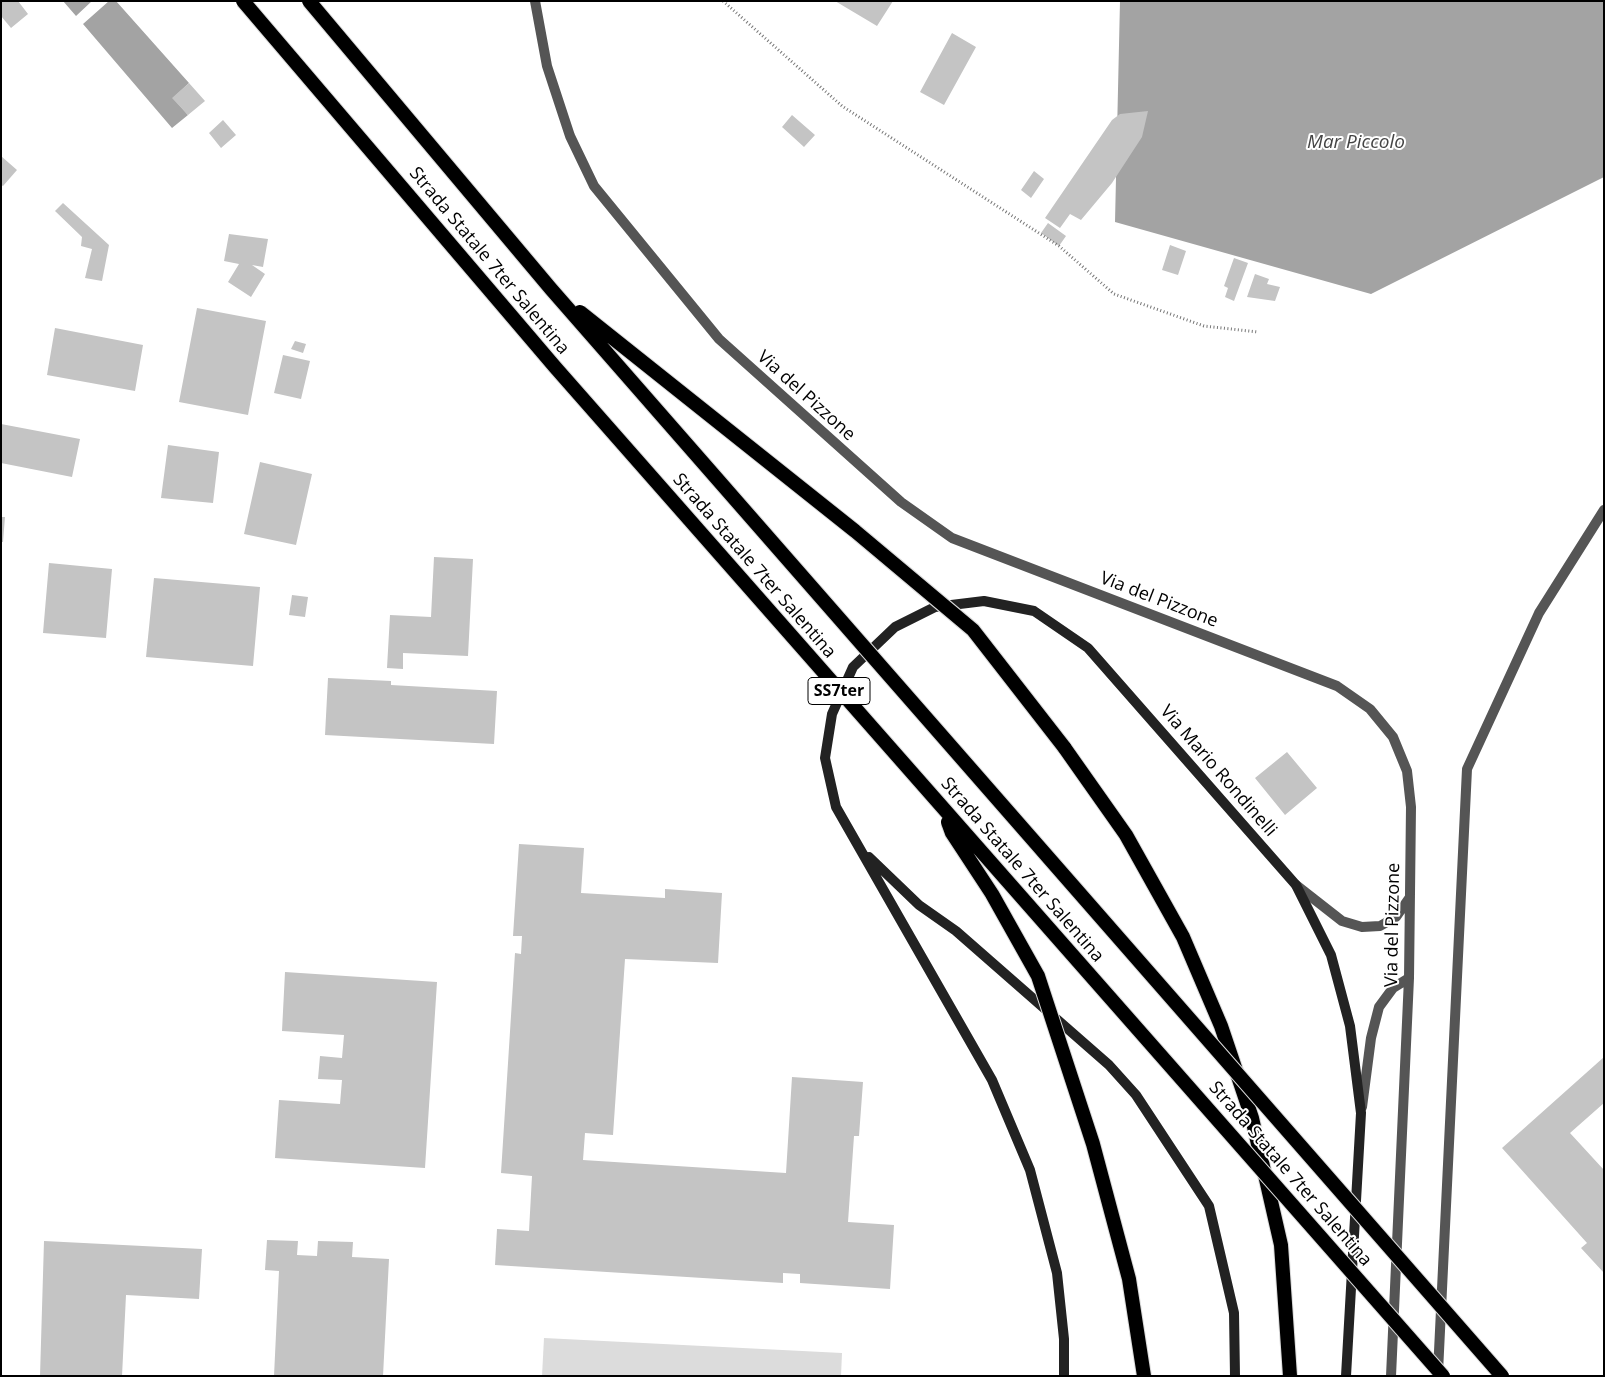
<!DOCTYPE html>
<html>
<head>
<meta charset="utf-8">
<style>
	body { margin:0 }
	#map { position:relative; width:1605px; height:1377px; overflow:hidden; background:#fff; font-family:"Open Sans",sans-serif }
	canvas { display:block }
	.frame { position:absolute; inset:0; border:2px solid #000; pointer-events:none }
</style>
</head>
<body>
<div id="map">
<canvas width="1605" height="1377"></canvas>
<div class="frame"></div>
</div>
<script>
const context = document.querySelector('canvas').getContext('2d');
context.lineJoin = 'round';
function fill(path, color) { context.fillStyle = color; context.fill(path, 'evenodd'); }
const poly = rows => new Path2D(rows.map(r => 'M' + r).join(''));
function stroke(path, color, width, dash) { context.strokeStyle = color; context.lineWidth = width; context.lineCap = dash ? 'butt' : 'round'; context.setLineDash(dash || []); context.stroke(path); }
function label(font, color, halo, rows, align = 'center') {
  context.font = font + ' "Open Sans",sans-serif'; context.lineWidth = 4; context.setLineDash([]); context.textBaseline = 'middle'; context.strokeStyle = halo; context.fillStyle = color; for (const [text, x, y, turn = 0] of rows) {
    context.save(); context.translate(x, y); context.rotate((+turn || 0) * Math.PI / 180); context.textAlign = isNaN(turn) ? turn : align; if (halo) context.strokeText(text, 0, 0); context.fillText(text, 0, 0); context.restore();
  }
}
fill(poly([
	[544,1338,842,1353,841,1376,542,1376]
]), '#dcdcdc');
fill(poly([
	[63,1,92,1,76,16],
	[109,1,116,1,189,83,173,98,188,115,172,128,83,24],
	[1120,1,1604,1,1604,177,1371,294,1115,222]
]), '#a3a3a3');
fill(poly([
	[1,1,18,1,28,14,11,28,1,16],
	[835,1,893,1,877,26],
	[952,33,976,47,944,105,920,92],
	[189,83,205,101,188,115,172,98],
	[1148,111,1142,137,1112,183,1081,220,1070,214,1060,228,1045,218,1112,120,1120,114],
	[792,115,815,135,804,147,782,127],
	[223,120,236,135,221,148,209,133],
	[1,156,17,170,3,186,1,185],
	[1034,171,1044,179,1031,198,1021,190],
	[63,203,109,245,102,281,85,278,92,249,81,246,82,237,55,211],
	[1048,223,1066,236,1059,246,1041,233],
	[229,234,268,239,263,267,252,265,265,274,251,297,228,282,239,264,224,261],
	[1170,245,1186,251,1178,275,1162,270],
	[1234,258,1248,263,1234,301,1225,297,1228,288,1224,286],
	[1255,274,1269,279,1267,284,1280,287,1275,301,1247,297],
	[197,308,266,321,248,415,179,402],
	[55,328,143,345,135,391,47,375],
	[295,341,306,344,303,353,291,349],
	[283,355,310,361,301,399,274,393],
	[1,424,80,439,72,477,1,463],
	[168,445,219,452,213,503,161,498],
	[260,462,312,474,296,545,244,534],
	[1,517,5,517,3,542,1,542],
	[434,557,473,559,468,656,403,653,403,669,387,668,390,615,431,617],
	[49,563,112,569,106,638,43,633],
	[154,578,260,587,253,666,146,657],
	[292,595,308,597,305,617,289,615],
	[328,678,391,681,391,685,497,691,494,744,325,735],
	[1287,752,1317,788,1285,815,1255,778],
	[519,844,584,848,581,893,665,898,665,889,722,893,718,963,625,959,613,1135,585,1133,583,1160,786,1173,792,1077,863,1082,859,1136,854,1136,848,1222,894,1225,890,1289,800,1283,800,1274,783,1273,783,1283,495,1265,497,1229,529,1231,532,1176,501,1173,515,953,521,954,522,936,513,936],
	[285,972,437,982,425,1168,275,1158,279,1100,340,1104,342,1080,318,1079,320,1056,342,1058,344,1035,282,1031],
	[1604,1057,1604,1103,1570,1133,1604,1170,1604,1273,1581,1248,1587,1243,1502,1148],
	[267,1240,298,1241,297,1255,317,1256,318,1241,353,1242,352,1257,389,1259,383,1376,274,1376,279,1271,265,1270],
	[44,1241,202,1249,199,1299,126,1295,122,1376,40,1376]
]), '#c4c4c4');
const trunk = poly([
	[1064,747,1126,835,1183,937,1221,1026,1252,1118,1281,1245,1290,1376]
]);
stroke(trunk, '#dbdbdb', 16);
stroke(poly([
	[723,1,842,106,1059,246,1114,294,1204,326,1258,332]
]), '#777', 3, [1, 2.5]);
stroke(poly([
	[1438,1372,1467,769,1539,613,1604,510]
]), '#555', 10);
stroke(poly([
	[535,1,547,66,570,136,594,186,719,339,901,502,952,538,1337,686,1370,709,1393,737,1407,771,1411,807,1409,978,1391,1376],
	[1296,885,1342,921,1362,927,1380,926,1396,917,1410,897],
	[1362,1107,1371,1038,1379,1007,1393,988,1409,978]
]), '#555', 10);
stroke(poly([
	[869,857,919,905,956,931,1109,1065,1136,1095,1209,1206,1234,1313,1235,1376],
	[1064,1376,1064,1339,1057,1273,1030,1170,992,1080,836,807,825,758,832,714,853,667,895,627,935,607,984,601,1034,611,1088,648,1296,885,1331,955,1350,1026,1361,1113,1346,1376]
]), '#222', 10);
stroke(trunk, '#000', 14);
const trunkBridge = poly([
	[243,1,555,367,1443,1376],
	[309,1,551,289,1502,1376],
	[580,312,855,531,973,630,1064,747],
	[948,822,952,833,992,894,1038,976,1093,1144,1129,1279,1144,1376]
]);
stroke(trunkBridge, '#dbdbdb', 16, []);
stroke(trunkBridge, '#000', 14);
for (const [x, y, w] of [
	[839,691,62]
]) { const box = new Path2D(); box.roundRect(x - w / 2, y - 13.5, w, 27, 4); context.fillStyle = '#fff'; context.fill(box); stroke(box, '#000', 1); }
label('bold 16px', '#000', null, [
	["SS7ter",839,691]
]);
label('18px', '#000', '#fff', [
	["Strada Statale 7ter Salentina",489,261,50],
	["Via del Pizzone",806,396,42],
	["Strada Statale 7ter Salentina",754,566,49],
	["Via del Pizzone",1159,600,21],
	["Via Mario Rondinelli",1218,771,49],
	["Strada Statale 7ter Salentina",1022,870,49],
	["Via del Pizzone",1393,925,-89],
	["Strada Statale 7ter Salentina",1290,1174,49]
]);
label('italic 19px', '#444', '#fff', [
	["Mar Piccolo",1356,143]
]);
</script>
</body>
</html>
